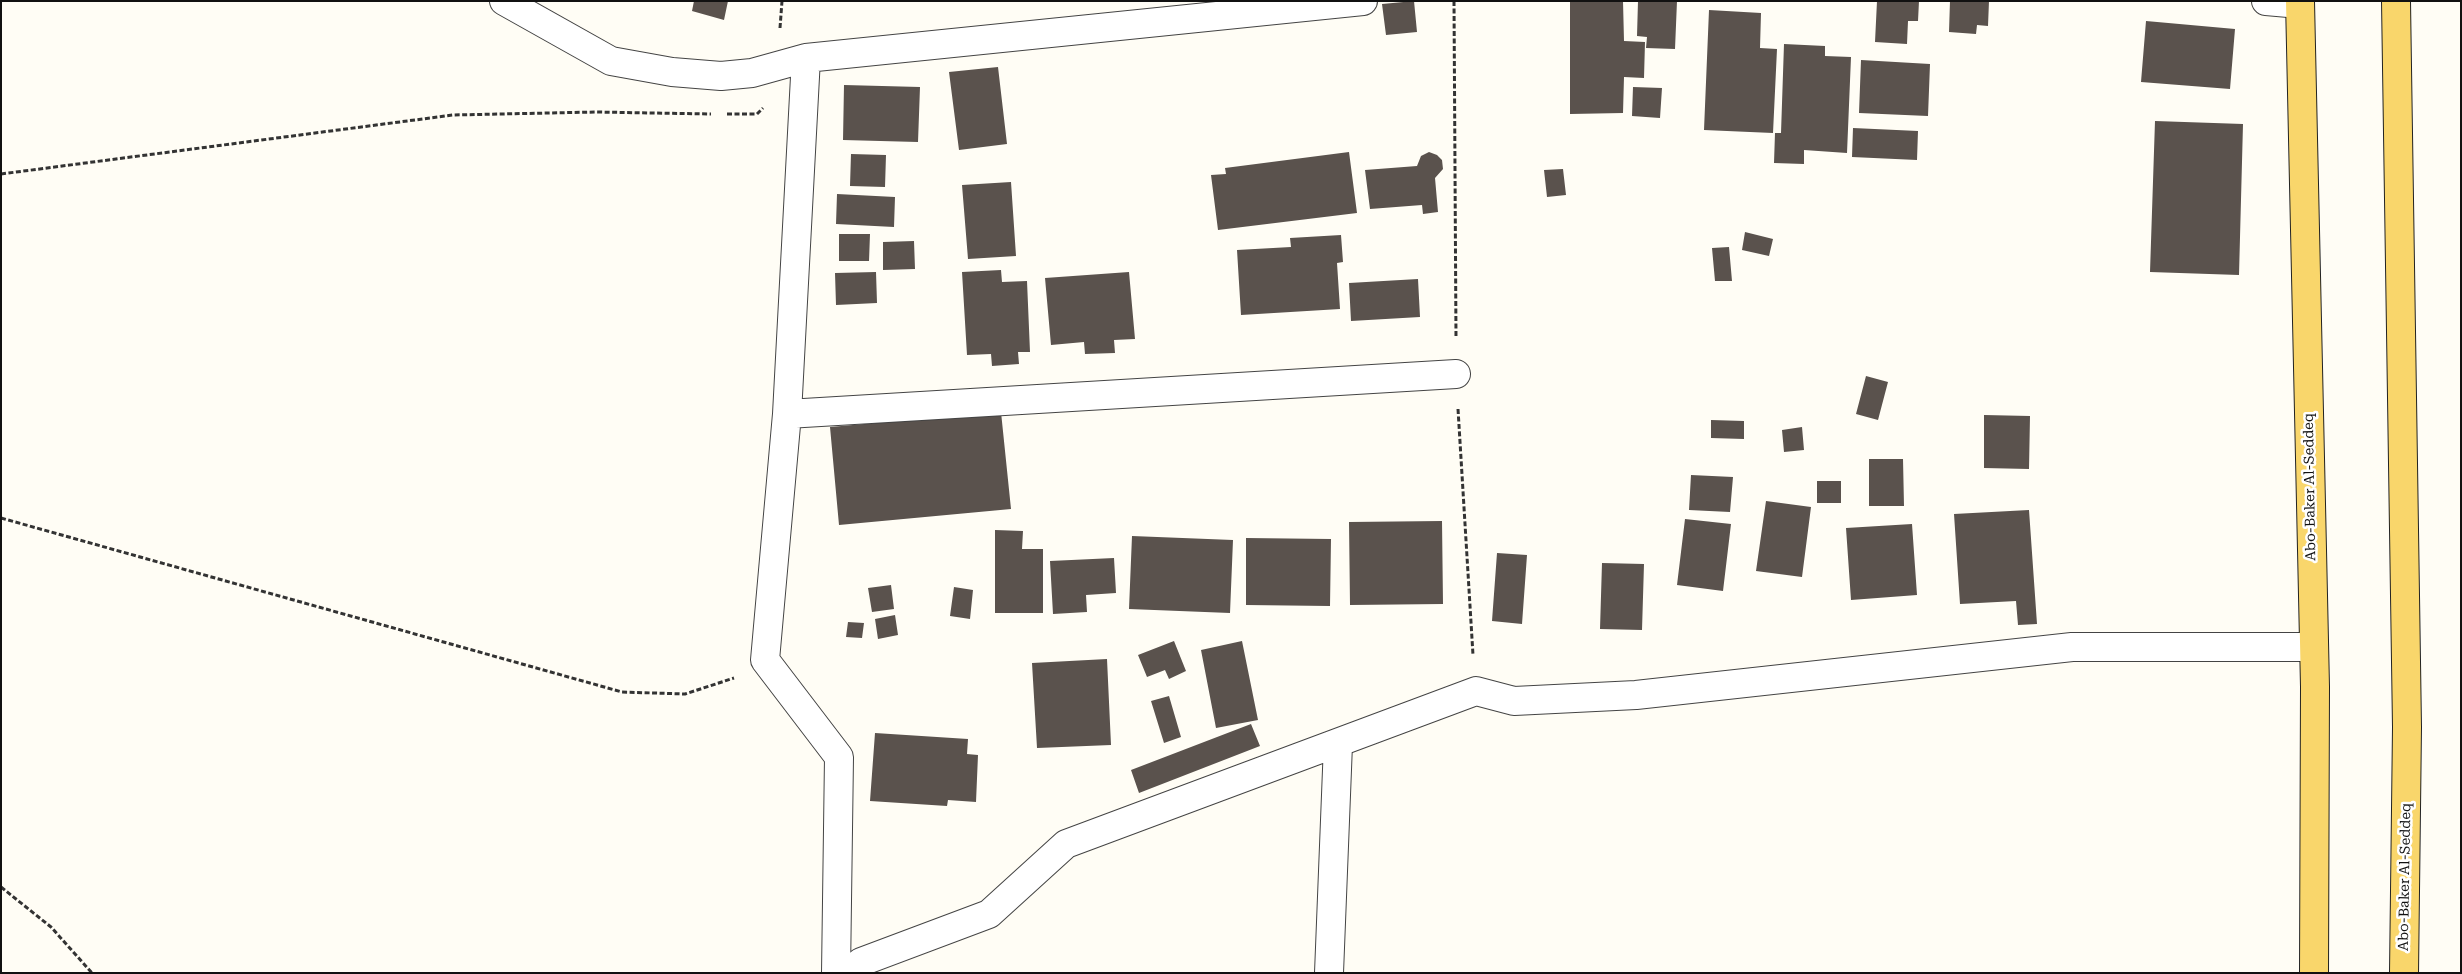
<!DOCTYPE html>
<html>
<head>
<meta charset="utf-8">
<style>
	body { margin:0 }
	#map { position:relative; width:2462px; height:974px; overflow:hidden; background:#fffdf5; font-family:"Roboto Serif",serif }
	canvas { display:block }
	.frame { position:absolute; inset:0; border:2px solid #111; pointer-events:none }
</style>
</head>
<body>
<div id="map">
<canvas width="2462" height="974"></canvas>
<div class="frame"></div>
</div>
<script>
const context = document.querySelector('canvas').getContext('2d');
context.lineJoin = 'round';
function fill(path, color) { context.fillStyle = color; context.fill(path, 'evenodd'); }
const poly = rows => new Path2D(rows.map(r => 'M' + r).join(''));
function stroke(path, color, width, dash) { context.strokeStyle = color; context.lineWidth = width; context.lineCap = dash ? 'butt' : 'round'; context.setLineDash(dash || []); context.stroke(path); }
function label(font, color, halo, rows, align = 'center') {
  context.font = font + ' "Roboto Serif",serif'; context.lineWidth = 5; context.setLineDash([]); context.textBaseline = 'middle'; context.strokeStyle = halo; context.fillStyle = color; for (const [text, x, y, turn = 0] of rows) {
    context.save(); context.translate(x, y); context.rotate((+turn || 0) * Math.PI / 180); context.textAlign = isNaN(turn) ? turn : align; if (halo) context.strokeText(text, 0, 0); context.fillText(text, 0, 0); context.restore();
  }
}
fill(poly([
	[694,1,728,1,724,20,692,11],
	[1414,1,1417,32,1386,35,1382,4],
	[1570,1,1623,1,1624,41,1645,42,1644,78,1624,77,1623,113,1570,114],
	[1638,1,1677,1,1675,49,1646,48,1647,37,1637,36],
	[1877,1,1919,1,1918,21,1908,21,1907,44,1875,42],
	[1950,1,1989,1,1988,26,1977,25,1976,34,1949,32],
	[1709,10,1761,13,1760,48,1777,49,1773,133,1704,130],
	[2146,21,2235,29,2230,89,2141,82],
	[1784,44,1825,46,1825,56,1851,57,1847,153,1804,150,1804,164,1774,163,1775,133,1781,133],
	[1861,60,1930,64,1928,116,1859,113],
	[998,67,1007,144,959,150,949,72],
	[844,85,920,87,918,142,843,140],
	[1633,87,1662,88,1660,118,1632,116],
	[2155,121,2243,124,2239,275,2150,272],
	[1853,128,1918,131,1917,160,1852,157],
	[1349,152,1357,213,1218,230,1211,175,1226,174,1225,168],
	[1429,152,1437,155,1442,160,1443,169,1435,178,1438,212,1423,214,1422,205,1370,209,1365,170,1417,166,1421,156],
	[851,154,886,155,885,187,850,186],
	[1563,169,1566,195,1547,197,1544,170],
	[1011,182,1016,256,968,259,962,185],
	[837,194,895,197,894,227,836,224],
	[1745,232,1773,239,1769,256,1742,250],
	[839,234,870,234,869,261,839,261],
	[1341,235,1343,262,1337,263,1340,309,1241,315,1237,250,1291,247,1290,238],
	[914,241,915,269,883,270,883,242],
	[1729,247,1732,281,1715,281,1712,248],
	[1001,270,1002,282,1027,281,1030,352,1018,352,1019,364,992,366,991,354,967,355,962,272],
	[876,272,877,303,836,305,835,273],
	[1129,272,1135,339,1114,340,1115,353,1085,354,1084,342,1051,345,1045,278],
	[1418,279,1420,317,1351,321,1349,283],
	[1866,376,1888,382,1878,420,1856,414],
	[1001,412,1011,509,839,525,830,427],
	[1984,415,2030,416,2029,469,1984,468],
	[1711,420,1744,421,1744,439,1711,438],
	[1802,427,1804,450,1784,452,1782,430],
	[1869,459,1903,459,1904,506,1869,506],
	[1691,475,1733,477,1730,512,1689,510],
	[1817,481,1841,481,1841,503,1817,503],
	[1766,501,1811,507,1802,577,1756,571],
	[2029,510,2037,624,2018,625,2016,601,1960,604,1954,514],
	[1685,519,1731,524,1723,591,1677,585],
	[1442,521,1443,604,1350,605,1349,522],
	[1912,524,1917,595,1851,600,1846,528],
	[995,530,1023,531,1022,549,1043,549,1043,613,995,613],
	[1132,536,1233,540,1230,613,1129,609],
	[1246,538,1331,539,1330,606,1246,605],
	[1497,553,1527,555,1522,624,1492,621],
	[1114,558,1116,593,1086,595,1087,612,1053,614,1050,561],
	[1602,563,1644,564,1642,630,1600,629],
	[891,585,894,609,872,612,868,588],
	[954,587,973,590,970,619,950,616],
	[895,615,898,635,878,639,875,619],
	[848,622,864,623,862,638,846,637],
	[1174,641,1186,671,1169,679,1165,670,1147,677,1138,655],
	[1242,641,1258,720,1216,728,1201,650],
	[1107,659,1111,745,1037,748,1032,663],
	[1169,696,1181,737,1164,743,1151,701],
	[1251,724,1260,746,1139,793,1131,770],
	[875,733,968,739,967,754,978,755,976,802,948,800,947,806,870,801]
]), '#5a524d');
const minor = poly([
	[504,1,611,61,672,72,721,76,752,73,806,58,1363,1],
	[2266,1,2300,4],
	[806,58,787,414,765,660,839,757,836,973],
	[787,414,1456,374],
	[850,973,861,962,989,914,1066,844,1476,691,1514,701,1636,695,2072,647,2314,647],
	[1329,973,1338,744]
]);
const major = poly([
	[2300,1,2315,687,2314,973],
	[2396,1,2407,727,2404,973]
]);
stroke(minor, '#444', 30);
stroke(major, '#222', 30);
stroke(poly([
	[1454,1,1456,338],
	[780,28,782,1],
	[727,114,757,114,763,108],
	[1,174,453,115,596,112,711,114],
	[1458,409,1473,655],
	[1,518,622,692,685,694,734,678],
	[1,887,51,927,92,973]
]), '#333', 3, [5, 2.5]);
stroke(minor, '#fff', 28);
stroke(major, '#f9d66b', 28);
label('14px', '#111', '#fff', [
	["Abo-Baker Al-Seddeq",2310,487,-91],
	["Abo-Baker Al-Seddeq",2405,877,-89]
]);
</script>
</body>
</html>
